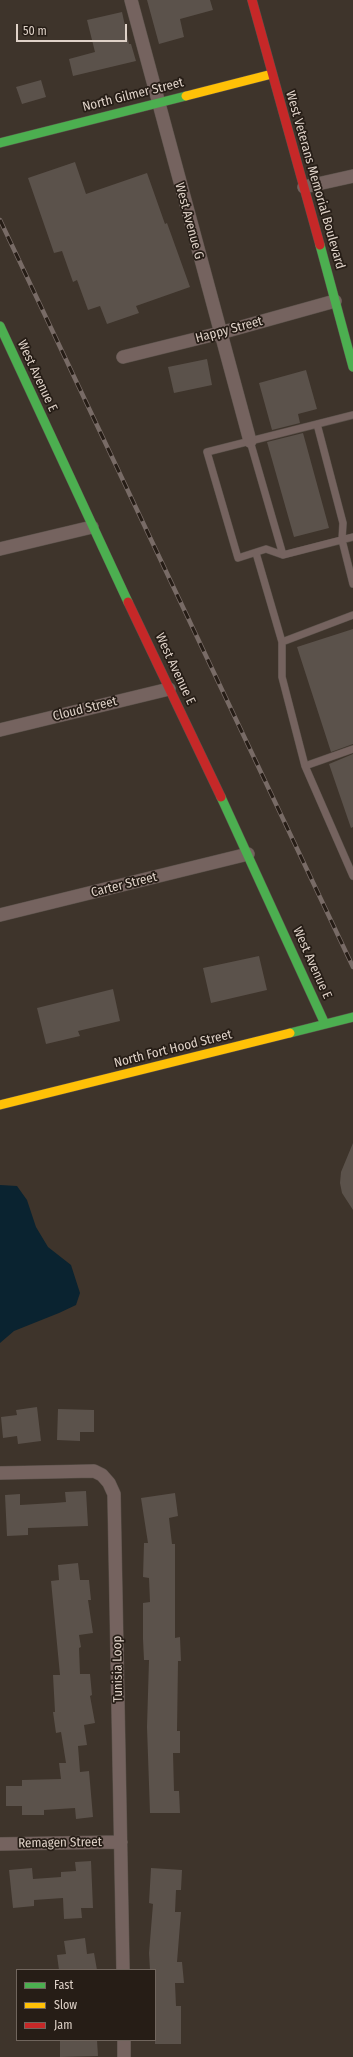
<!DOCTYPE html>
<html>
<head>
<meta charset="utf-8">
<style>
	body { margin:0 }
	#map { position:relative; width:353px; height:2057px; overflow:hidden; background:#3e342b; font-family:"Fira Sans Condensed",sans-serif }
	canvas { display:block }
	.legend { position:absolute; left:16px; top:1969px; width:140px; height:72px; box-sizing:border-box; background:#261d16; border:1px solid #70655d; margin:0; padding:5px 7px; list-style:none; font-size:12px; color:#dfd2c8 }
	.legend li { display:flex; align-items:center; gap:8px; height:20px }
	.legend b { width:20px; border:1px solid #70655d }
	.scale { position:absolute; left:16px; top:24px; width:111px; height:18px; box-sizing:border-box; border:2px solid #dfd2c8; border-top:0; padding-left:5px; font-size:12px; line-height:14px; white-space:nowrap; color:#dfd2c8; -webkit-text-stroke:3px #261d16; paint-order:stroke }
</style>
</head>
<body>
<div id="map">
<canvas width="353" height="2057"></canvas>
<ul class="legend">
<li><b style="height:5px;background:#4caf50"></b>Fast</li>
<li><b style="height:5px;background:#ffc107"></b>Slow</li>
<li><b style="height:5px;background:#c62828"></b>Jam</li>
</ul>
<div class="scale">50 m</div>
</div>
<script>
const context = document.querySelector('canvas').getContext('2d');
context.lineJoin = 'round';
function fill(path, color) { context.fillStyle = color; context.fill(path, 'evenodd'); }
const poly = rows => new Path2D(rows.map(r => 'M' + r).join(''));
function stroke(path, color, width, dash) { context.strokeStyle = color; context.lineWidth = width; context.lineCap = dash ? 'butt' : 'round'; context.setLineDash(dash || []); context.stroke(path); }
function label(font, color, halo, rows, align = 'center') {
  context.font = font + ' "Fira Sans Condensed",sans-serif'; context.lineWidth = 3.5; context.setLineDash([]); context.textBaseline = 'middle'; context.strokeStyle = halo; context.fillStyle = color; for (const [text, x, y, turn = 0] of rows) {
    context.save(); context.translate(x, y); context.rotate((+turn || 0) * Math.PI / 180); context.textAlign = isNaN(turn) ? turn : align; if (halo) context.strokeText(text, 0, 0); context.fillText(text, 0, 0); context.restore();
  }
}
fill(poly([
	[0,1185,17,1186,27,1200,36,1227,48,1247,71,1265,80,1293,76,1305,59,1313,14,1331,0,1343]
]), '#0a2330');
fill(poly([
	[147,0,210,0,213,10,180,19,184,37,159,44],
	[122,12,129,44,131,44,136,61,73,76,69,59,95,52,87,20],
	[41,80,46,97,22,104,16,87],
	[75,162,86,194,147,173,165,224,167,223,190,287,136,306,139,313,107,324,100,306,88,310,77,280,73,282,62,251,54,253,28,178],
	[207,359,212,385,174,393,168,367],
	[306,370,317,409,298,414,300,423,272,430,259,383],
	[303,433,329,528,294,537,267,442],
	[353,629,353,744,331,752,297,647],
	[353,754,353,827,351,828,329,764],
	[259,956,267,990,211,1003,203,968],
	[113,989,120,1021,78,1031,80,1036,46,1044,37,1008],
	[353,1143,353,1210,342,1193,340,1183,341,1172],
	[37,1407,41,1441,18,1444,17,1436,3,1438,1,1417,17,1415,16,1410],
	[58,1409,94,1410,94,1432,80,1432,80,1441,57,1440],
	[86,1491,88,1526,28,1528,28,1535,7,1536,5,1495,20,1494,20,1505,54,1503,66,1502,65,1492],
	[175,1493,178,1516,169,1518,172,1544,175,1544,175,1638,180,1637,181,1661,178,1661,177,1731,180,1731,180,1753,173,1753,174,1791,179,1791,180,1813,150,1813,147,1727,149,1660,144,1660,143,1639,143,1603,150,1602,149,1578,143,1577,144,1543,148,1543,141,1498],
	[78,1563,80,1580,89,1580,91,1600,88,1600,93,1633,79,1635,81,1647,79,1648,80,1674,90,1674,92,1695,90,1696,95,1723,84,1725,87,1745,78,1746,80,1772,89,1771,93,1817,76,1819,75,1808,44,1810,44,1815,22,1815,22,1806,6,1806,6,1786,22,1786,22,1780,61,1779,59,1763,66,1763,61,1732,56,1733,53,1712,55,1712,53,1675,60,1675,51,1581,59,1580,58,1565],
	[91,1861,93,1908,81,1908,82,1918,64,1919,63,1898,34,1900,34,1906,13,1908,9,1870,32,1868,33,1879,61,1877,61,1872,76,1871,75,1862],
	[151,1868,182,1870,181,1890,176,1890,175,1912,181,1912,177,1962,182,1962,184,1983,175,1983,176,2006,181,2006,181,2044,155,2044,155,1970,150,1970,149,1953,153,1904,149,1903],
	[85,1938,87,1954,94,1953,97,1970,59,1970,57,1955,66,1954,64,1941],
	[60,2040,97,2040,98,2056,60,2057]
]), '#5b524b');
const lane = poly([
	[353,415,207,452,238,558,266,549,283,555,353,537],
	[317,424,343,523,342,540,353,584],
	[250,441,283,555],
	[256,553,282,642,282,677,305,766],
	[282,642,353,615],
	[353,749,305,766,353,876]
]);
const street = poly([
	[131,0,250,441],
	[304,187,353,176],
	[123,357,220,333,335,301],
	[0,549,92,527],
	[0,730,169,689],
	[0,915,248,854],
	[0,1473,94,1471,102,1475,109,1483,114,1494,123,1970],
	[0,1844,121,1842],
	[124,2040,124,2057]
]);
const fast = poly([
	[0,143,186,96],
	[320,245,353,367],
	[0,326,128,602],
	[221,797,325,1024],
	[290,1033,353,1017]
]);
const slow = poly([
	[186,96,272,74],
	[0,1105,290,1033]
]);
const jam = poly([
	[252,0,320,245],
	[128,602,221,797]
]);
stroke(lane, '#595049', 8);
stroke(street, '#595049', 14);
stroke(fast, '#595049', 10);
stroke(slow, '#595049', 10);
stroke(jam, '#595049', 10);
stroke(lane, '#75635f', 7);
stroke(street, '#75635f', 13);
stroke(fast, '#4caf50', 9);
stroke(slow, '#ffc107', 9);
stroke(jam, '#c62828', 9);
const rail = poly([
	[0,220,353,967]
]);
stroke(rail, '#786b66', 4.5);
stroke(rail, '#261d16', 3, [9]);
label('13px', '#dfd2c8', '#261d16', [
	["North Gilmer Street",133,95,-14],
	["West Veterans Memorial Boulevard",315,180,74],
	["West Avenue G",189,221,75],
	["Happy Street",229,330,-15],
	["West Avenue E",37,376,65],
	["West Avenue E",175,669,65],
	["Cloud Street",85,709,-14],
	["Carter Street",124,885,-14],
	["West Avenue E",312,963,66],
	["North Fort Hood Street",173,1049,-14],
	["Tunisia Loop",118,1669,-91],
	["Remagen Street",60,1843,-1]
]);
</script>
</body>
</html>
